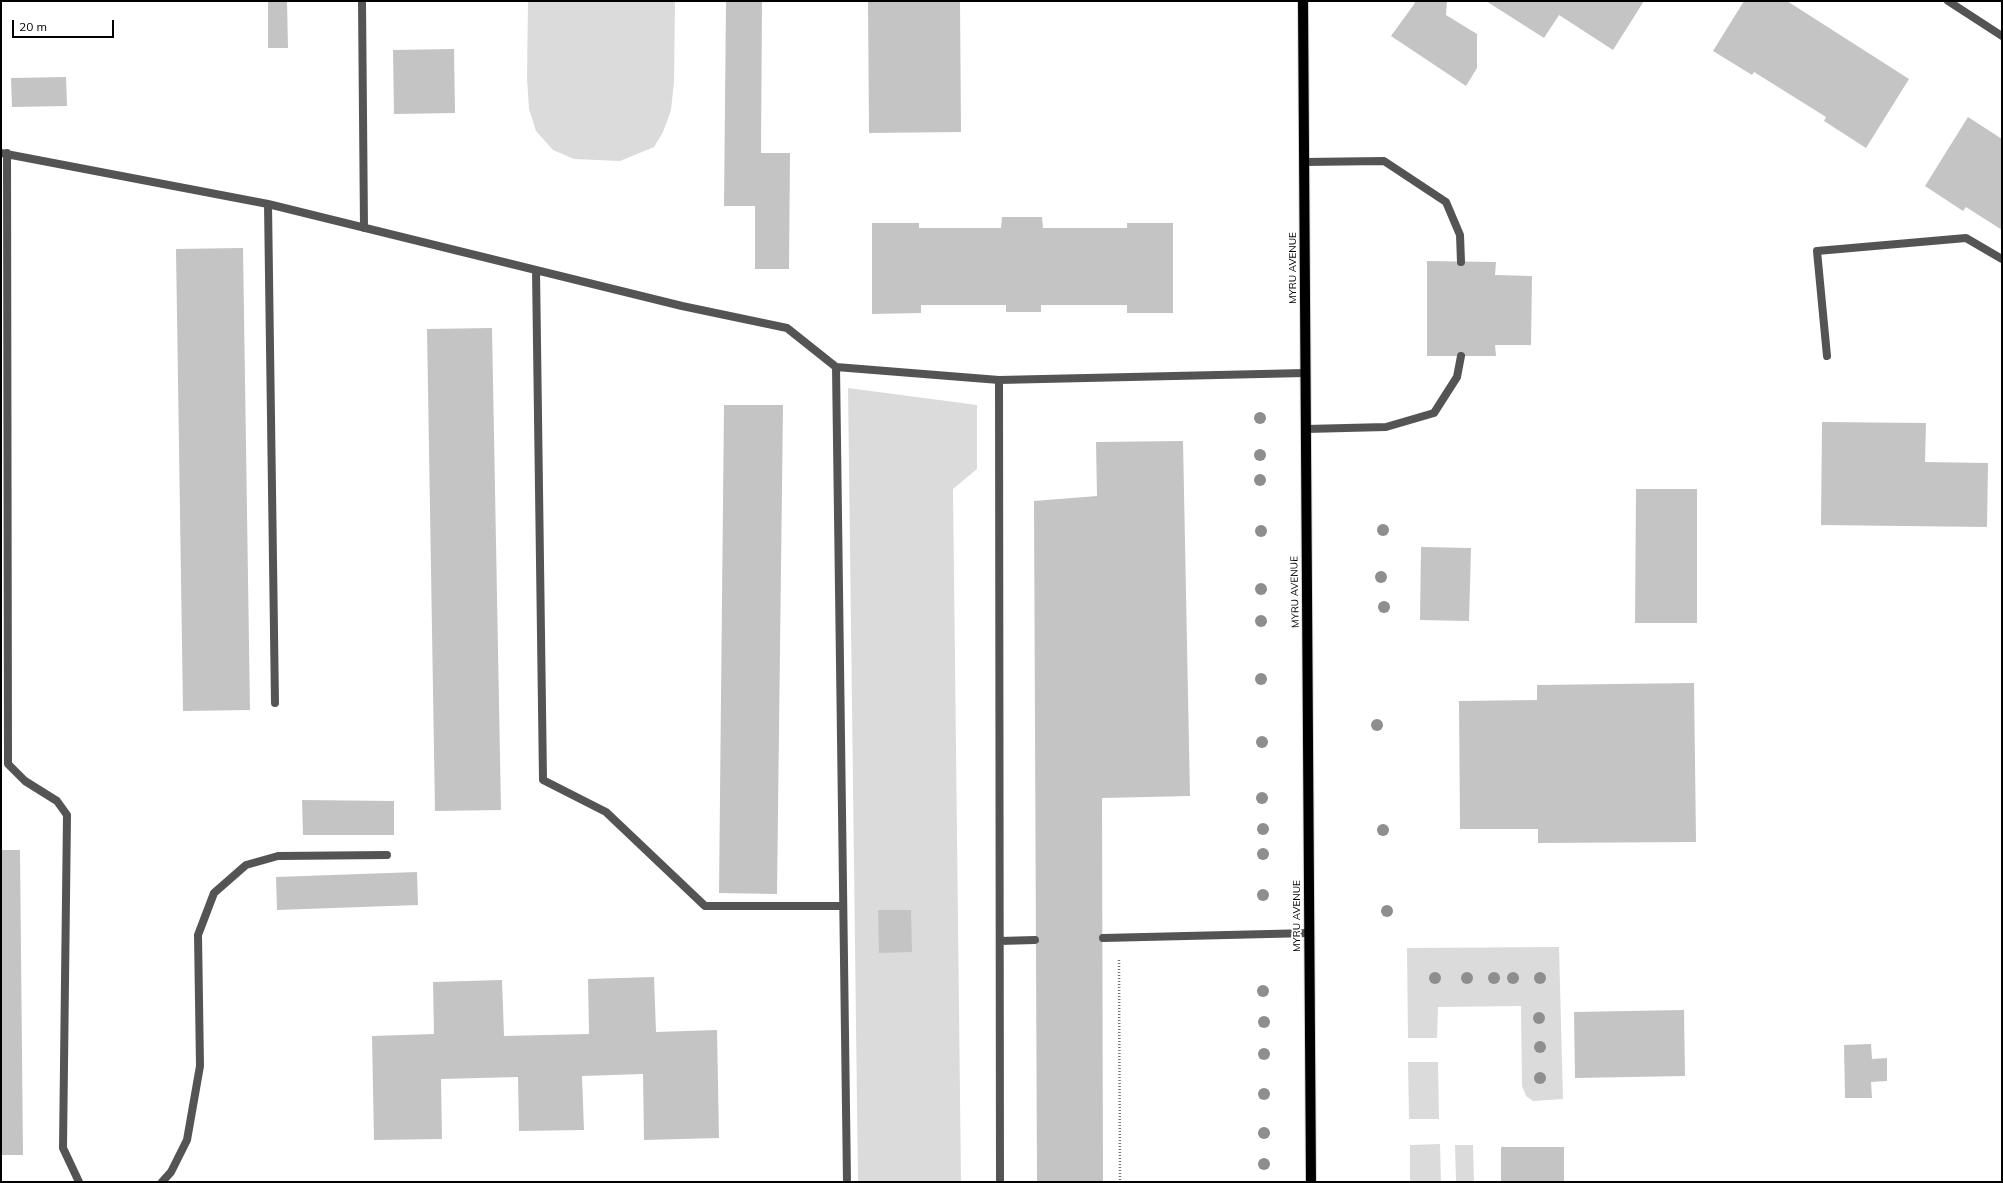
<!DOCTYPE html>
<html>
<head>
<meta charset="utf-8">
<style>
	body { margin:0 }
	#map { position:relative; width:2003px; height:1183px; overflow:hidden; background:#fff; font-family:Mulish,sans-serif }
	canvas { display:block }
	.frame { position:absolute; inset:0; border:2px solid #000; pointer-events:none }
	.scale { position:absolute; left:12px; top:20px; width:102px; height:18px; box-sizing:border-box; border:2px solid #000; border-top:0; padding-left:5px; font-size:12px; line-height:14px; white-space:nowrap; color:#000; -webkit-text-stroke:3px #fff; paint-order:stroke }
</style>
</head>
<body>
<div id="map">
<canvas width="2003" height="1183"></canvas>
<div class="frame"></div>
<div class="scale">20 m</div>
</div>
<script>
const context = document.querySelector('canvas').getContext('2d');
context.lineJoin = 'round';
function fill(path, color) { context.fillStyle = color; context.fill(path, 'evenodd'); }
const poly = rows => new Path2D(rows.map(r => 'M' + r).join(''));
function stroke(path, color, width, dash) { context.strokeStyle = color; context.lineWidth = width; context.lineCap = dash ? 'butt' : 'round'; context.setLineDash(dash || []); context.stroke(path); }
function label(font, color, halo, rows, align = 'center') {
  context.font = font + ' Mulish,sans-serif'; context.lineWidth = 3.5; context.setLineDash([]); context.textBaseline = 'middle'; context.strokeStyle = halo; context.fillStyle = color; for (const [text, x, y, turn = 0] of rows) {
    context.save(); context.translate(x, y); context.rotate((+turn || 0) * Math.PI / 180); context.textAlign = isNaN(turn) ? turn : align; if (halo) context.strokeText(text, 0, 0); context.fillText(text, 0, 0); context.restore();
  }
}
fill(poly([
	[528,1,675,1,674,82,671,110,663,132,654,147,620,161,574,159,553,150,536,131,529,109,527,78],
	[848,388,977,405,977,469,953,489,961,1182,858,1182],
	[1559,947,1563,1099,1533,1101,1526,1096,1522,1086,1521,1006,1438,1007,1437,1038,1408,1038,1407,948],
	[1408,1062,1438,1062,1439,1119,1409,1119],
	[1440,1144,1441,1182,1410,1182,1410,1145],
	[1455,1145,1473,1145,1474,1182,1456,1182]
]), '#dbdbdb');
fill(poly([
	[268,1,287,1,288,48,268,48],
	[726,1,762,1,761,153,790,153,789,269,755,269,755,206,724,206],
	[868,1,960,1,961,132,869,133],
	[1413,1,1447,1,1446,15,1477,34,1477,68,1466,86,1391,36,1415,3],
	[1486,1,1644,1,1613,50,1559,15,1544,38],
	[1744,1,1787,1,1909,79,1866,148,1824,121,1826,117,1754,72,1752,75,1713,51],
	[454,49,455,113,394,114,393,50],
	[66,77,67,106,12,107,11,78],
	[1968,117,2002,139,2002,230,1966,207,1963,211,1925,186],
	[1002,217,1042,217,1043,228,1127,228,1127,223,1173,223,1173,313,1127,313,1127,305,1041,305,1041,312,1006,312,1006,305,921,305,921,313,872,314,872,223,919,223,919,228,1001,228],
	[243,248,250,710,183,711,176,249],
	[1427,261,1496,262,1495,275,1532,276,1531,345,1495,345,1496,356,1427,356],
	[492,328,501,810,435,811,427,329],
	[724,405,783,405,777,894,719,893],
	[1822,422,1926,423,1925,462,1988,463,1987,527,1821,525],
	[1183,441,1190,796,1102,798,1103,1182,1037,1182,1034,501,1097,496,1096,442],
	[1636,489,1697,489,1697,623,1635,623],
	[1421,547,1471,548,1469,621,1420,620],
	[1694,683,1696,842,1538,843,1538,829,1460,829,1459,701,1537,700,1537,685],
	[302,800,394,801,394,835,303,835],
	[1,850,20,850,23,1155,1,1155],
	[417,872,418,905,277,910,276,877],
	[878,910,911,910,912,952,879,953],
	[654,977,656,1032,717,1030,719,1138,644,1140,643,1074,582,1076,584,1130,519,1131,518,1077,441,1079,442,1139,374,1140,372,1036,434,1034,433,982,502,980,504,1036,589,1034,588,979],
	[1684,1010,1685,1076,1575,1078,1574,1012],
	[1871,1044,1872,1059,1887,1058,1887,1081,1871,1082,1872,1098,1845,1098,1844,1045],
	[1501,1147,1564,1147,1564,1182,1501,1182]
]), '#c4c4c4');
const primary = poly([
	[1303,1,1311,1182]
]);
stroke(primary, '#dbdbdb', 12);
stroke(poly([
	[1119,960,1120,1182]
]), '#767676', 2.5, [1, 2]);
stroke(poly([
	[362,1,364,228],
	[1,153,268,204,682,306,787,328,836,367,999,380,1305,373],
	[7,153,8,764,25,781,57,801,67,815,63,1148,79,1182],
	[1304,162,1384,161,1446,202,1460,235,1461,262],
	[268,204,275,703],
	[536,270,543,780,606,812,705,906,842,906],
	[1827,356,1817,251,1966,238,2002,259],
	[836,367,847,1182],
	[999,380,1000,1182],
	[1306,429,1386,427,1434,413,1457,377,1461,356],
	[1103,938,1310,933],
	[1000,941,1035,940],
	[162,1182,171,1172,187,1140,200,1066,198,935,214,893,246,865,278,856,387,855]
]), '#545454', 8);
stroke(poly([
	[1948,1,2002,36]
]), '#545454', 8);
stroke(primary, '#000', 10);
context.fillStyle = '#8e8e8e';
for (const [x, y] of [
	[1260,418],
	[1260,455],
	[1260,480],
	[1383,530],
	[1261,531],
	[1381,577],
	[1261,589],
	[1384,607],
	[1261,621],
	[1261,679],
	[1377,725],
	[1262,742],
	[1262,798],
	[1263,829],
	[1383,830],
	[1263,854],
	[1263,895],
	[1387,911],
	[1435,978],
	[1467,978],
	[1494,978],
	[1513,978],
	[1540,978],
	[1263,991],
	[1539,1018],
	[1264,1022],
	[1540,1047],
	[1264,1054],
	[1540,1078],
	[1264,1094],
	[1264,1133],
	[1264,1164]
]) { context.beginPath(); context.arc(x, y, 6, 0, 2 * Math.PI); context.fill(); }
label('10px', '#000', '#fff', [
	["MYRU AVENUE",1293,268,-90],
	["MYRU AVENUE",1295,592,-91],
	["MYRU AVENUE",1297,916,-90]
]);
</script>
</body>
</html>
